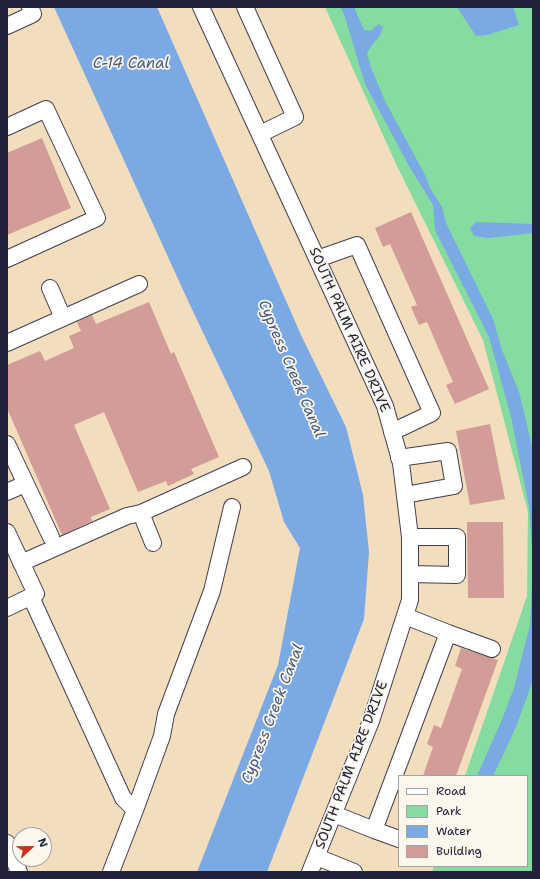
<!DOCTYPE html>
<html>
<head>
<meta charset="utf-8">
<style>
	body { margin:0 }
	#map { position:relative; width:540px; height:879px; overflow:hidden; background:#f2ddbd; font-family:"Shantell Sans",sans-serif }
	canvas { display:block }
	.frame { position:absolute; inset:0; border:8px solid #22223b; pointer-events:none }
	.legend { position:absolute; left:398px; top:775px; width:130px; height:92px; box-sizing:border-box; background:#fbf7ec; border:1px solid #a4a2a5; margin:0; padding:5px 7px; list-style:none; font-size:12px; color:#22223b }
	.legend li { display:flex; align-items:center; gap:8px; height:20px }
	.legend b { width:20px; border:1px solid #a4a2a5 }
	.north { position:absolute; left:12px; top:827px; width:40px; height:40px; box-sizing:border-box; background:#fbf7ec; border:1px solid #a4a2a5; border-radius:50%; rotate:68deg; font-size:11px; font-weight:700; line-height:16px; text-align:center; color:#22223b }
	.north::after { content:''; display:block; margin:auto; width:14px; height:18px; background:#c8321e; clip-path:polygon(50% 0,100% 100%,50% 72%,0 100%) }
</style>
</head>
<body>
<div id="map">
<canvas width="540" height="879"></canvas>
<div class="frame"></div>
<ul class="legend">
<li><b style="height:5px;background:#fff"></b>Road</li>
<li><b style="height:11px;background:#84dca0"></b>Park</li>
<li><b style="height:11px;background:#7aa9e4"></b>Water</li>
<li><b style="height:11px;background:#d29d98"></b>Building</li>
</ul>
<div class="north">N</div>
</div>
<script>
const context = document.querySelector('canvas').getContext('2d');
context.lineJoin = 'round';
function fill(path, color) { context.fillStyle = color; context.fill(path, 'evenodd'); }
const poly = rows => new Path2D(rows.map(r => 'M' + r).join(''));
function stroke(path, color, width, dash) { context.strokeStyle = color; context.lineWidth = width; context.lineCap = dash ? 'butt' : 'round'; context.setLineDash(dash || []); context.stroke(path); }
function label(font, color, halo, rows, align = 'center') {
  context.font = font + ' "Shantell Sans",sans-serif'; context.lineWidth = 3.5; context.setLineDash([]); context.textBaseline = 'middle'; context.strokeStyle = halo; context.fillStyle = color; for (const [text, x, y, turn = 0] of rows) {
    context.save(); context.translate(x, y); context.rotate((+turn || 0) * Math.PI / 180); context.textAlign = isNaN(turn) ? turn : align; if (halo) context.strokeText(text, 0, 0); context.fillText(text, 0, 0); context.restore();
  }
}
fill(poly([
	[325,7,533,7,533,872,432,872,434,866,527,866,527,776,465,776,527,596,528,512,483,340,397,166]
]), '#84dca0');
fill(poly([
	[54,7,157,7,301,335,346,427,363,495,369,552,364,619,267,872,197,872,278,665,300,548,284,522,269,471,189,303],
	[340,7,354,7,364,30,371,31,378,24,383,27,379,37,372,45,367,53,371,68,385,101,424,173,431,190,442,207,446,223,493,319,502,350,519,392,533,450,533,680,516,727,493,776,477,776,503,717,514,688,530,625,533,560,529,506,511,417,489,337,435,230,433,205,409,166,365,84,344,14],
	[457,7,513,7,519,25,487,35,476,36],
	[476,222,533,224,533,233,488,238,474,236,470,228]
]), '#7aa9e4');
fill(poly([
	[42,138,71,208,7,235,7,153],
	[411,212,489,389,455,404,446,385,453,382,427,322,419,325,411,307,417,305,390,244,383,247,375,228],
	[149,302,171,354,174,352,219,457,191,469,194,474,168,486,166,481,138,492,104,412,74,425,110,509,91,517,92,521,62,535,7,408,7,365,40,351,45,361,74,348,69,336,81,331,77,322,92,315,96,324],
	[490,424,505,499,470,505,456,431],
	[467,522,503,522,504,598,468,598],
	[461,648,498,660,456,776,423,776,433,747,427,744,434,725,441,728,462,669,455,666]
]), '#d29d98');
const minor = poly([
	[201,7,385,406,401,463,410,537,410,600,371,721,310,872],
	[245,7,295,117,260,134],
	[7,26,33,14,30,7],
	[7,127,46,109,97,218,7,259],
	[317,259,357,245,432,413,392,432],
	[50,288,63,318],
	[7,343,139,284],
	[7,444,51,537],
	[399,458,448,451,454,486,405,495],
	[7,492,25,484],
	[7,532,36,594,7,608],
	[410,537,457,537,457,575,410,574],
	[153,543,141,513,243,467],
	[21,563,127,516,141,513],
	[31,597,123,798,135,810],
	[448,633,492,649],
	[334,814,374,830,448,633,405,616],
	[374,830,399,839],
	[7,843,19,872],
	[317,857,354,872],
	[111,872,135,810,162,736,166,714,212,591,232,507]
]);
stroke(minor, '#413e4e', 18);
stroke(minor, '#fff', 16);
label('14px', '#22223b', '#fbf7ec', [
	["SOUTH PALM AIRE DRIVE",349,330,66],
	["SOUTH PALM AIRE DRIVE",352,765,-69]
]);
label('italic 15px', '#45587f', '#fbf7ec', [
	["C-14 Canal",131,64],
	["Cypress Creek Canal",291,369,67],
	["Cypress Creek Canal",273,714,-69]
]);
</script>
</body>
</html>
